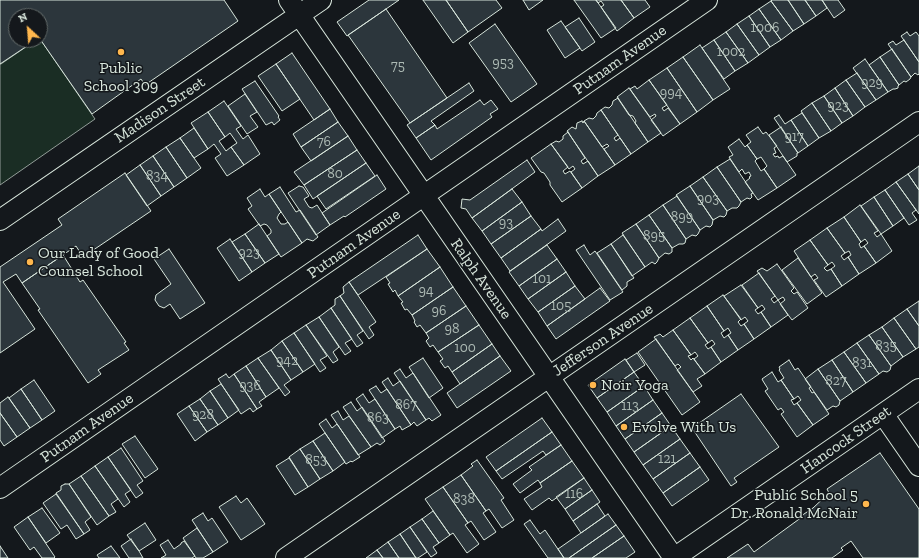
<!DOCTYPE html>
<html>
<head>
<meta charset="utf-8">
<style>
	body { margin:0 }
	#map { position:relative; width:919px; height:558px; overflow:hidden; background:#14181c; font-family:"Zilla Slab",serif }
	canvas { display:block }
	.north { position:absolute; left:8px; top:8px; width:40px; height:40px; box-sizing:border-box; background:#14181c; border:1px solid #626a69; border-radius:50%; rotate:334deg; font-size:11px; font-weight:700; line-height:16px; text-align:center; color:#d8e6dc }
	.north::after { content:''; display:block; margin:auto; width:14px; height:18px; background:#ffb74d; clip-path:polygon(50% 0,100% 100%,50% 72%,0 100%) }
</style>
</head>
<body>
<div id="map">
<canvas width="919" height="558"></canvas>
<div class="north">N</div>
</div>
<script>
const context = document.querySelector('canvas').getContext('2d');
context.lineJoin = 'round';
function fill(path, color) { context.fillStyle = color; context.fill(path, 'evenodd'); }
const poly = rows => new Path2D(rows.map(r => 'M' + r).join(''));
function stroke(path, color, width, dash) { context.strokeStyle = color; context.lineWidth = width; context.lineCap = dash ? 'butt' : 'round'; context.setLineDash(dash || []); context.stroke(path); }
function label(font, color, halo, rows, align = 'center') {
  context.font = font + ' "Zilla Slab",serif'; context.lineWidth = 3; context.setLineDash([]); context.textBaseline = 'middle'; context.strokeStyle = halo; context.fillStyle = color; for (const [text, x, y, turn = 0] of rows) {
    context.save(); context.translate(x, y); context.rotate((+turn || 0) * Math.PI / 180); context.textAlign = isNaN(turn) ? turn : align; if (halo) context.strokeText(text, 0, 0); context.fillText(text, 0, 0); context.restore();
  }
}
const green = poly([
	[40,39,95,119,0,185,0,64,1,64,36,40,40,40,40,39]
]);
fill(green, '#1a2d24');
stroke(green, '#939e99', 1);
const building = poly([
	[0,0,224,0,238,21,145,85,141,79,92,114,40,39,40,16,16,16,16,40,36,40,0,64,0,0],
	[369,0,399,0,347,36,337,22,369,0],
	[423,0,446,0,468,32,453,43,423,0],
	[446,0,496,0,502,8,468,32,446,0],
	[523,0,543,0,529,10,523,0],
	[574,0,596,0,616,28,601,38,574,0],
	[596,0,621,0,634,18,617,31,601,7,604,5,601,1,598,3,596,0],
	[621,0,645,0,650,7,634,18,621,0],
	[772,0,788,0,804,24,793,31,771,1,772,0],
	[788,0,805,0,816,16,804,24,788,0],
	[805,0,822,0,827,8,816,16,805,0],
	[822,0,838,0,845,10,834,18,822,0],
	[771,1,793,31,781,40,759,9,771,1],
	[386,9,447,98,410,123,348,35,386,9],
	[759,9,781,40,770,47,749,16,759,9],
	[749,16,770,47,759,55,737,24,749,16],
	[579,18,595,42,582,51,565,27,579,18],
	[561,21,580,48,565,58,547,30,561,21],
	[495,24,537,84,511,102,469,43,495,24],
	[737,24,759,55,748,63,726,32,737,24],
	[726,32,748,63,735,71,714,40,726,32],
	[907,32,910,36,916,32,919,36,919,62,901,36,907,32],
	[714,40,735,71,724,79,702,48,714,40],
	[904,40,919,62,919,74,918,75,915,73,911,77,888,44,893,41,896,45,904,40],
	[700,45,730,89,713,100,683,57,700,45],
	[892,49,911,77,910,79,906,82,904,81,899,85,880,57,892,49],
	[292,53,330,109,314,120,276,64,292,53],
	[683,57,713,100,697,112,667,68,683,57],
	[880,57,899,85,898,86,898,88,895,89,893,89,888,92,869,65,880,57],
	[865,59,888,92,876,100,853,68,865,59],
	[276,64,300,99,282,111,258,76,276,64],
	[667,68,697,112,680,124,649,80,667,68],
	[857,73,876,100,865,107,846,80,857,73],
	[649,80,667,105,662,108,664,111,668,108,680,124,663,136,651,120,656,116,655,114,650,117,630,89,635,86,637,89,649,80],
	[846,80,865,107,853,116,835,88,846,80],
	[255,81,279,116,278,117,280,120,274,125,272,122,266,125,242,89,255,81],
	[469,83,474,91,431,121,435,125,416,138,407,125,469,83],
	[629,88,661,133,648,142,635,123,636,121,633,116,629,115,617,97,629,88],
	[835,88,853,116,842,123,824,96,835,88],
	[245,94,257,112,250,116,258,127,247,134,228,106,245,94],
	[824,96,842,123,831,131,812,103,824,96],
	[618,98,648,142,631,154,601,110,605,107,609,108,612,105,613,101,618,98],
	[480,100,484,105,491,100,498,109,490,114,492,117,431,160,416,138,435,125,437,129,480,100],
	[224,101,241,126,236,129,243,139,248,135,260,154,244,165,231,147,237,143,230,133,225,137,208,112,224,101],
	[812,103,831,131,819,138,801,111,812,103],
	[330,109,338,122,301,147,293,134,330,109],
	[601,110,618,135,614,138,616,141,620,138,631,154,615,165,604,149,609,146,607,144,602,147,584,121,589,118,593,119,596,116,597,113,601,110],
	[208,112,225,137,219,141,226,151,231,147,244,165,227,176,215,158,221,154,214,144,208,149,191,123,208,112],
	[802,113,819,138,808,146,791,120,802,113],
	[779,115,785,124,791,120,808,146,798,153,774,118,779,115],
	[582,121,583,123,584,121,615,165,598,176,567,131,572,127,576,129,577,123,582,121],
	[338,122,348,136,311,161,301,147,338,122],
	[758,127,763,134,766,132,777,146,774,148,776,153,773,154,775,157,778,156,779,158,783,156,796,175,777,188,764,169,767,166,761,157,757,159,747,145,751,142,746,135,758,127],
	[781,127,798,153,797,153,797,156,787,162,769,135,781,127],
	[194,128,208,149,194,158,180,138,194,128],
	[568,132,585,158,581,161,583,164,588,161,598,176,582,188,571,172,575,169,573,166,569,169,551,144,556,141,559,142,563,139,563,136,568,132],
	[348,136,357,150,304,185,294,172,348,136],
	[180,138,201,168,187,178,166,147,180,138],
	[739,139,745,147,747,145,757,159,755,161,761,171,764,169,777,188,758,200,745,182,750,178,749,177,751,176,749,172,745,174,742,169,739,172,729,157,733,155,728,147,739,139],
	[551,144,568,167,563,171,565,174,570,171,582,188,562,202,550,185,550,182,544,173,541,172,531,158,551,144],
	[166,147,187,178,174,187,153,156,166,147],
	[357,150,366,163,313,199,304,185,357,150],
	[153,156,174,187,161,196,140,165,153,156],
	[730,159,753,193,751,194,752,197,750,199,747,198,741,202,717,167,730,159],
	[527,160,535,172,472,218,466,209,461,208,462,199,470,200,527,160],
	[366,163,375,176,326,209,317,196,366,163],
	[140,165,161,196,147,206,126,175,140,165],
	[919,166,919,190,908,174,919,166],
	[717,167,741,202,739,206,737,208,732,208,727,211,703,177,717,167],
	[125,173,151,211,83,257,76,246,22,283,16,274,3,282,35,329,0,353,0,267,62,225,58,219,125,173],
	[908,174,919,190,919,214,896,182,908,174],
	[377,175,386,189,345,217,344,216,330,225,322,213,377,175],
	[703,177,727,211,726,215,724,217,720,216,713,220,690,186,703,177],
	[896,182,916,210,912,213,917,220,909,225,885,190,896,182],
	[299,186,303,187,309,196,304,199,309,207,312,208,317,205,330,225,316,235,288,193,299,186],
	[690,186,713,220,712,225,710,227,706,226,700,230,676,195,690,186],
	[280,187,296,212,300,210,318,237,313,241,307,239,302,243,269,194,280,187],
	[260,189,265,197,269,194,281,212,279,214,277,218,281,224,285,224,288,222,302,243,281,257,267,236,271,233,271,230,267,225,264,224,260,226,248,209,252,206,247,198,260,189],
	[512,189,522,202,482,231,472,218,512,189],
	[885,190,904,218,893,226,874,197,885,190],
	[677,196,700,230,698,234,696,236,692,235,686,239,663,205,677,196],
	[874,197,893,226,881,234,861,206,874,197],
	[522,202,531,216,491,244,482,231,522,202],
	[663,205,686,239,685,243,683,244,679,244,672,248,649,215,663,205],
	[860,205,878,231,874,233,877,237,881,234,892,251,876,263,864,246,868,243,865,239,861,242,844,217,860,205],
	[649,215,672,248,672,252,669,254,665,253,659,258,636,224,649,215],
	[531,216,541,229,501,258,491,244,531,216],
	[844,217,861,242,859,244,861,248,864,246,876,263,859,274,848,257,851,255,849,251,845,253,827,228,844,217],
	[558,219,566,231,510,271,501,258,541,229,542,231,558,219],
	[259,224,279,254,265,263,245,234,259,224],
	[636,224,659,258,657,262,655,264,652,262,645,267,622,233,636,224],
	[827,228,845,253,841,256,844,260,848,257,859,274,842,286,831,269,835,266,832,262,828,265,810,240,827,228],
	[245,234,265,263,252,272,232,242,245,234],
	[418,235,427,249,358,295,349,282,418,235],
	[623,235,645,267,632,276,611,244,623,235],
	[230,239,252,272,239,281,217,248,230,239],
	[810,240,828,265,824,268,827,271,831,269,842,286,826,297,814,280,818,278,815,274,811,277,794,251,810,240],
	[611,244,634,278,627,282,627,286,622,290,597,253,611,244],
	[547,245,557,259,519,286,509,272,547,245],
	[584,245,590,255,595,251,623,292,610,300,576,250,584,245],
	[169,249,205,303,180,319,170,304,164,308,159,306,155,300,156,295,171,284,154,259,169,249],
	[427,249,440,267,398,296,395,290,393,292,388,284,390,283,386,277,427,249],
	[63,255,80,282,83,280,126,342,124,343,129,350,98,370,101,374,88,383,38,310,40,309,22,283,63,255],
	[798,258,822,293,807,304,782,270,798,258],
	[557,259,566,272,528,299,519,286,557,259],
	[777,264,794,288,791,291,794,294,797,292,808,308,792,320,780,304,785,300,783,297,778,300,757,271,762,268,767,271,777,264],
	[440,267,453,287,412,315,407,309,405,310,401,303,403,302,398,296,440,267],
	[566,272,575,286,538,312,528,299,566,272],
	[759,273,775,296,771,299,774,303,778,300,788,315,771,327,761,312,765,309,762,305,758,308,742,285,759,273],
	[349,282,376,322,369,327,374,335,369,339,340,296,344,293,343,287,349,282],
	[741,285,758,308,755,310,758,314,761,312,771,327,754,339,744,324,748,321,745,317,741,320,724,296,741,285],
	[575,286,585,299,547,326,538,312,575,286],
	[453,287,466,306,426,333,420,325,417,327,414,322,415,321,412,315,453,287],
	[600,288,610,301,556,339,547,326,600,288],
	[723,295,741,319,738,322,741,326,744,324,754,339,738,350,728,335,731,333,728,328,724,331,707,306,723,295],
	[340,296,363,331,357,335,363,343,357,347,331,308,335,305,335,299,340,296],
	[919,301,919,326,907,309,919,301],
	[466,306,479,325,438,352,433,345,430,347,426,341,429,338,426,333,466,306],
	[707,306,724,331,721,333,724,338,728,335,738,350,721,362,711,347,715,344,712,340,708,343,690,318,707,306],
	[331,308,352,339,345,343,351,351,345,355,319,317,331,308],
	[907,309,919,326,919,347,916,349,894,318,907,309],
	[319,317,339,347,333,352,338,360,333,363,306,325,319,317],
	[690,318,708,343,705,345,708,349,711,347,721,362,705,374,694,359,698,356,695,352,691,355,673,330,690,318],
	[894,318,916,349,903,357,882,327,894,318],
	[306,325,327,356,320,360,326,368,320,372,294,333,306,325],
	[479,325,492,344,452,372,448,366,445,368,440,361,443,359,438,352,479,325],
	[882,327,903,357,891,366,869,335,882,327],
	[673,330,691,355,688,356,691,360,693,358,705,374,697,379,702,386,693,392,677,370,681,367,678,364,675,366,654,337,660,334,663,337,673,330],
	[294,333,315,364,303,372,282,341,294,333],
	[869,335,891,366,890,370,887,372,883,371,879,374,857,343,869,335],
	[656,339,700,402,682,415,638,352,656,339],
	[282,341,303,372,291,380,271,350,282,341],
	[857,343,879,374,866,383,844,352,857,343],
	[492,344,500,356,460,384,452,372,492,344],
	[271,350,291,380,284,385,290,392,285,396,258,358,271,350],
	[844,352,866,383,853,392,832,360,844,352],
	[637,353,645,365,634,372,626,360,637,353],
	[500,356,511,371,457,408,447,393,500,356],
	[258,358,279,388,266,397,246,366,258,358],
	[423,358,443,388,429,398,409,367,423,358],
	[625,359,634,372,597,398,588,385,625,359],
	[789,360,795,370,798,368,811,387,809,388,812,393,814,392,829,414,813,425,797,403,801,400,798,396,794,399,781,380,784,378,779,370,780,369,779,367,789,360],
	[832,360,853,392,840,401,818,369,832,360],
	[246,366,266,397,259,402,262,406,257,409,234,374,246,366],
	[400,369,406,378,413,373,441,415,432,421,429,418,426,420,394,373,400,369],
	[818,369,840,401,839,405,836,407,833,406,827,410,805,379,818,369],
	[634,372,644,386,607,412,597,398,634,372],
	[772,372,778,382,781,380,794,399,791,400,794,405,797,403,813,425,797,437,781,414,784,412,781,408,778,410,765,391,768,389,763,381,762,379,772,372],
	[226,374,229,378,234,374,257,409,253,412,250,408,241,414,218,379,226,374],
	[388,378,393,386,400,381,426,420,417,426,414,422,411,425,382,382,388,378],
	[34,380,55,411,42,420,21,389,34,380],
	[221,384,239,410,228,418,210,391,221,384],
	[376,386,381,393,387,389,411,425,402,430,400,426,395,429,369,390,376,386],
	[644,386,653,400,616,426,607,412,644,386],
	[21,389,42,420,30,428,9,398,21,389],
	[210,391,228,418,218,425,200,399,210,391],
	[363,394,369,403,375,399,395,429,382,438,356,399,363,394],
	[741,394,779,447,734,478,737,482,731,486,692,428,741,394],
	[8,397,30,428,17,437,0,413,0,403,8,397],
	[200,399,218,425,207,432,189,406,200,399],
	[653,400,662,413,625,439,616,426,653,400],
	[351,402,357,411,362,407,385,441,380,445,377,443,371,447,343,407,351,402],
	[189,406,207,432,195,441,177,414,189,406],
	[338,411,343,420,349,416,371,447,358,455,331,415,338,411],
	[0,413,17,437,4,446,0,440,0,413],
	[662,413,671,426,634,452,625,439,662,413],
	[542,418,552,432,496,471,486,457,542,418],
	[326,419,332,428,337,424,360,457,352,462,351,461,346,464,319,424,326,419],
	[671,426,680,439,643,465,634,452,671,426],
	[552,432,561,445,546,455,543,451,502,479,496,471,552,432],
	[325,433,345,462,333,471,313,441,325,433],
	[135,436,158,469,145,478,122,444,135,436],
	[680,439,690,453,653,479,643,465,680,439],
	[313,441,333,471,320,479,300,449,313,441],
	[561,445,572,461,540,483,538,480,520,493,513,484,532,470,529,467,561,445],
	[121,448,143,481,137,485,143,493,136,498,108,457,121,448],
	[300,449,320,479,308,487,289,457,300,449],
	[690,453,700,467,663,493,653,479,690,453],
	[880,453,919,509,919,558,863,558,851,541,841,548,843,550,832,558,727,558,748,544,754,552,802,517,801,516,813,508,829,493,827,489,880,453],
	[108,457,131,490,125,494,130,502,124,507,95,466,108,457],
	[289,458,308,487,295,495,276,466,289,458],
	[477,460,504,498,501,500,514,520,502,528,489,509,486,511,461,475,473,466,471,464,477,460],
	[572,461,584,478,552,501,549,498,532,510,524,499,542,487,540,483,572,461],
	[95,466,118,499,111,504,116,512,109,516,81,476,95,466],
	[700,467,709,480,672,506,663,493,700,467],
	[461,475,486,511,483,513,496,532,484,540,471,521,468,523,443,487,461,475],
	[81,476,109,516,97,525,69,484,81,476],
	[584,478,592,490,565,509,556,497,584,478],
	[65,484,69,484,91,517,85,522,90,530,84,534,56,493,61,490,61,486,65,484],
	[443,487,468,523,465,525,479,544,467,553,453,533,450,535,425,499,443,487],
	[592,490,600,502,573,521,565,509,592,490],
	[56,494,84,534,76,539,67,525,61,529,43,503,56,494],
	[236,496,241,503,247,498,265,524,241,540,219,507,236,496],
	[597,504,605,516,581,533,573,521,597,504],
	[42,508,60,533,46,543,28,517,42,508],
	[433,511,450,535,439,543,422,519,433,511],
	[203,513,208,521,212,518,228,542,213,552,192,520,203,513],
	[608,514,616,525,569,558,564,558,558,549,608,514],
	[28,517,55,557,54,558,42,558,34,547,30,550,14,527,28,517],
	[422,519,439,543,433,547,437,553,431,557,410,527,422,519],
	[530,520,540,534,545,530,564,558,548,558,524,524,530,520],
	[145,523,156,540,139,551,127,535,145,523],
	[616,525,624,536,592,558,569,558,616,525],
	[410,527,427,552,418,558,416,558,400,534,410,527],
	[197,528,213,552,203,558,196,558,183,538,197,528],
	[400,534,416,558,399,558,388,542,400,534],
	[624,536,635,552,626,558,592,558,624,536],
	[131,539,139,551,143,558,129,558,121,546,131,539],
	[168,540,174,549,181,544,181,543,184,541,195,556,192,558,161,558,166,555,160,545,168,540],
	[388,542,399,558,383,558,377,550,388,542],
	[0,546,8,558,0,558,0,546],
	[111,546,120,558,99,558,97,555,111,546],
	[377,550,383,558,366,558,377,550]
]);
fill(building, '#2c363c');
stroke(building, '#d8e6dc', 1);
const minor = poly([
	[289,0,674,558],
	[0,220,321,0],
	[883,414,919,466],
	[0,488,707,0],
	[286,558,919,122],
	[674,558,919,389]
]);
stroke(minor, '#d8e6dc', 22);
stroke(minor, '#14181c', 20);
for (const [x, y, r, color] of [
	[121,52,4,"#ffb74d"],
	[30,262,4,"#ffb74d"],
	[593,385,4,"#ffb74d"],
	[624,427,4,"#ffb74d"],
	[866,504,4,"#ffb74d"]
]) { const dot = new Path2D(); dot.arc(x, y, r, 0, 2 * Math.PI); context.fillStyle = color; context.fill(dot); stroke(dot, '#14181c', 1.5); }
label('14px', '#adbab4', null, [
	["1006",765,28],
	["1002",731,52],
	["953",503,63],
	["75",398,66],
	["929",872,83],
	["994",671,93],
	["923",838,106],
	["917",794,137],
	["76",324,142],
	["80",335,174],
	["834",157,176],
	["903",708,199],
	["899",682,217],
	["93",506,223],
	["895",654,236],
	["923",249,253],
	["101",542,279],
	["94",426,291],
	["105",561,306],
	["96",439,311],
	["98",452,329],
	["835",886,346],
	["100",465,348],
	["942",287,361],
	["831",862,363],
	["827",836,381],
	["936",250,386],
	["867",406,405],
	["113",630,406],
	["928",203,415],
	["863",378,418],
	["121",667,459],
	["853",316,460],
	["116",574,494],
	["838",464,499]
]);
label('16px', '#d8e6dc', '#14181c', [
	["Putnam Avenue",620,60,-35],
	["Madison Street",160,110,-34],
	["Putnam Avenue",354,244,-35],
	["Ralph Avenue",481,279,55],
	["Jefferson Avenue",603,340,-34],
	["Putnam Avenue",87,428,-35],
	["Hancock Street",846,440,-35]
]);
label('16px', '#d8e6dc', '#14181c', [
	["Public",121,68,"center"],
	["School 309",121,86,"center"],
	["Our Lady of Good",38,253],
	["Counsel School",38,271],
	["Noir Yoga",601,385],
	["Evolve With Us",632,427],
	["Public School 5",858,495,"right"],
	["Dr. Ronald McNair",858,513,"right"]
], 'left');
</script>
</body>
</html>
